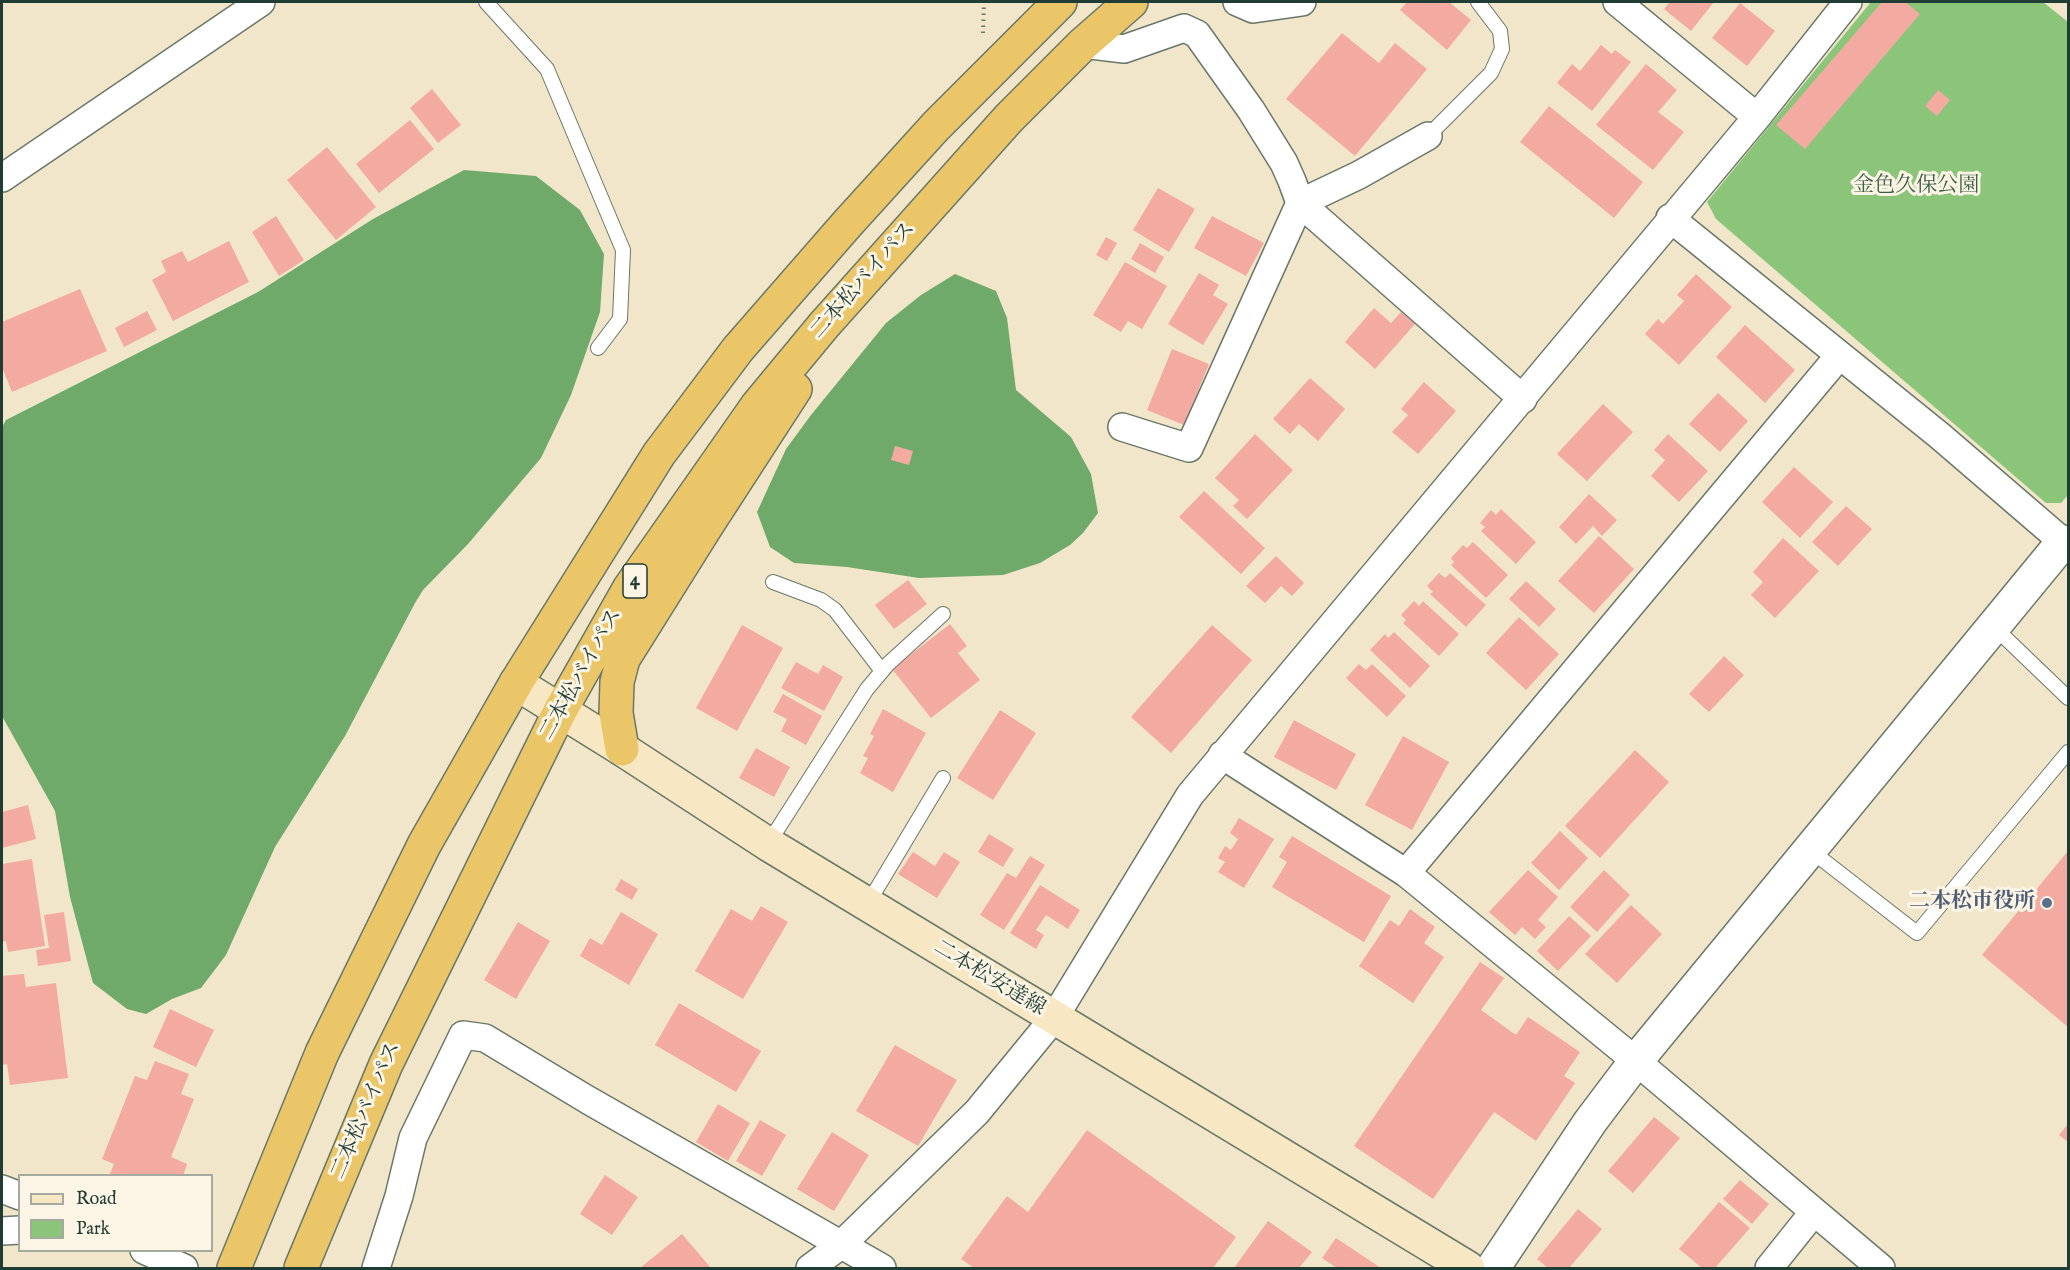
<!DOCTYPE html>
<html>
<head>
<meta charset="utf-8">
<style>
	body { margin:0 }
	#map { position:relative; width:2070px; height:1270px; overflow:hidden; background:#f1e6c9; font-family:"IM FELL English",serif }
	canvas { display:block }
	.frame { position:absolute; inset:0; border:3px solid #1f3d34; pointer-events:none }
	.legend { position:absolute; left:18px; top:1174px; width:195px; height:78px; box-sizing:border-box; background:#fcf5e5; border:2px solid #a4ab9e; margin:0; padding:8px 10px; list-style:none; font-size:18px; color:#1f3d34 }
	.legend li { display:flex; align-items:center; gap:12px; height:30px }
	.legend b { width:30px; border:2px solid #a4ab9e }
</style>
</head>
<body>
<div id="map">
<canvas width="2070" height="1270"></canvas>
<div class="frame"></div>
<ul class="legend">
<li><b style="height:8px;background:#f7e8c3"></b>Road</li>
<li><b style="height:16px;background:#8ac57a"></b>Park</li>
</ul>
</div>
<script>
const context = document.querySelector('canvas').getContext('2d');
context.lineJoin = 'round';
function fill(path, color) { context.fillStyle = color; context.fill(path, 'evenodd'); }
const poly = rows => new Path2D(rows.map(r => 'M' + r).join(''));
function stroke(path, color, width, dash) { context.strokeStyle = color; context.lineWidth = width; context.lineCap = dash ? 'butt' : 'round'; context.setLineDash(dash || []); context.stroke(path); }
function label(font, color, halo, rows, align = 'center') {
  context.font = font + ' "IM FELL English","Noto Serif JP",serif'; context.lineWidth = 6; context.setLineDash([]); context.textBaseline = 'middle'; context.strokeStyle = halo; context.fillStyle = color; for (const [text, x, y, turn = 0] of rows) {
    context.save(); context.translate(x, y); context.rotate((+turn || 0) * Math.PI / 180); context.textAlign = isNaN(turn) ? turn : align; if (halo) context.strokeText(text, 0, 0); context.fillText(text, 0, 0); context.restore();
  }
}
fill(poly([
	[1871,2,2043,2,2068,22,2068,495,2061,503,2046,503,1716,219,1707,202]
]), '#8ac57a');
fill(poly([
	[464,170,536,176,580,210,604,254,600,312,571,395,541,458,468,544,423,590,415,603,345,736,275,847,226,955,201,988,172,999,146,1014,127,1009,93,983,70,897,55,811,2,716,2,427,6,420,258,292,373,219],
	[955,274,996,291,1007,318,1016,390,1071,437,1091,474,1098,513,1083,533,1070,545,1040,563,1003,575,919,578,847,567,794,563,770,547,757,512,786,449,811,415,886,323,921,295]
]), '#6faa6a');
fill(poly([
	[1407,2,1449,2,1471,20,1447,50,1400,10],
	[1667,2,1714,2,1691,31,1664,9,1669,3],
	[1882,2,1905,2,1920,14,1805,149,1776,125],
	[1740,3,1775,31,1747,66,1712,38],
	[1342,33,1379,63,1395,43,1427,69,1355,156,1286,99],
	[1601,45,1612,54,1615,50,1631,62,1592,111,1557,83,1572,64,1580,71],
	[1646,64,1677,90,1658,112,1684,132,1653,170,1596,125],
	[432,89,461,125,438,143,410,108],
	[1938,90,1950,100,1937,116,1925,106],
	[1549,106,1643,182,1614,218,1520,142],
	[410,120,434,149,379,193,356,164],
	[327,147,376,207,336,240,287,180],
	[1158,188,1195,209,1169,252,1133,230],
	[276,216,304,260,279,276,252,232],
	[1212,216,1264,243,1246,276,1194,248],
	[1106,237,1117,243,1107,261,1096,255],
	[229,241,249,282,173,321,152,280,166,272,161,261,182,251,188,262],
	[1140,243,1164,257,1155,273,1131,259],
	[1125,262,1167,286,1142,329,1128,321,1121,332,1093,315],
	[1199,273,1219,285,1213,295,1228,304,1203,345,1168,324],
	[1696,274,1732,307,1679,365,1645,334,1658,319,1663,324,1684,301,1677,295],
	[80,289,107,351,12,392,2,367,2,322],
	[1374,308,1391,323,1401,312,1415,324,1375,369,1345,342],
	[147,311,157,330,124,347,115,328],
	[1745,325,1795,370,1765,403,1716,357],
	[1172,349,1209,364,1184,425,1147,410],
	[1310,378,1345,409,1318,441,1299,424,1290,434,1273,419],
	[1424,382,1456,411,1418,454,1392,432,1408,415,1401,409],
	[1718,393,1748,421,1720,452,1689,424],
	[1603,404,1633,432,1587,481,1557,454],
	[1255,434,1293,470,1247,519,1233,506,1239,500,1215,478],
	[1668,434,1708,471,1679,502,1651,476,1665,460,1654,450],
	[895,446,913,451,909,465,891,460],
	[1794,467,1833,502,1800,538,1762,502],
	[1204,491,1265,548,1241,574,1179,517],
	[1589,494,1617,520,1602,536,1593,526,1576,544,1559,527],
	[1846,506,1872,529,1838,566,1812,542],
	[1501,509,1536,542,1516,564,1481,531,1485,527,1480,523,1491,510,1496,515],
	[1599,536,1634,569,1594,613,1558,581],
	[1783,538,1819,571,1775,618,1751,595,1763,582,1753,572],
	[1473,542,1508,575,1486,598,1451,565,1454,562,1451,558,1463,545,1467,548],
	[1276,556,1304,583,1292,596,1281,586,1265,603,1246,586],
	[1439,573,1445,578,1450,573,1486,605,1466,627,1430,594,1433,592,1427,586],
	[908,580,927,604,894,629,875,605],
	[1526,581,1556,609,1539,627,1509,599],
	[1414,601,1419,606,1423,601,1459,634,1439,656,1403,623,1406,620,1401,615],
	[1519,617,1559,654,1526,690,1486,653],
	[950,624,967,646,958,653,980,680,931,718,892,669],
	[742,625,783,648,737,731,696,708],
	[1212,625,1252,660,1171,753,1131,717],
	[1394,632,1430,666,1410,688,1370,650,1385,634,1388,638],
	[1724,656,1744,675,1709,712,1689,694],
	[796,662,818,674,823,665,843,677,824,711,781,688],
	[1359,664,1366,670,1372,664,1406,696,1387,717,1346,678],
	[783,694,822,716,806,745,781,731,787,719,773,712],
	[883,709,926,733,893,792,860,773,868,758,863,756,874,736,870,734],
	[1000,710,1036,733,993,800,957,778],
	[1294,720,1356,754,1336,790,1274,757],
	[1403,736,1449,762,1412,830,1365,805],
	[756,748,790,767,774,797,739,778],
	[1635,750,1669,782,1600,858,1565,826],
	[28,805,36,839,2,848,2,812],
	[1239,818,1274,839,1244,888,1218,872,1225,862,1218,858,1225,846,1231,850,1238,839,1230,833],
	[1560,831,1588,858,1559,890,1531,863],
	[989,834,1014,849,1003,867,978,852],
	[1292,836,1391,896,1364,942,1272,887,1287,862,1279,857],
	[2068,851,2068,1027,1982,955],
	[913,852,935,866,944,852,960,862,937,898,898,874],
	[1030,856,1045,865,1004,930,980,915,1007,873,1016,878],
	[32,859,45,946,8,952,6,941,2,942,2,864],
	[1528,870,1558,897,1538,920,1546,927,1535,939,1522,927,1515,935,1489,912],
	[1604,870,1630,895,1597,932,1570,907],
	[621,879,638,889,632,900,615,890],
	[1040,885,1080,910,1068,929,1046,915,1036,930,1044,935,1036,949,1010,933],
	[1631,905,1662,934,1617,983,1585,954],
	[761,906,788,922,743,999,695,971,731,909,752,921],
	[1410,909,1435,927,1424,943,1444,957,1413,1003,1359,966,1390,920,1399,926],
	[64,912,71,961,38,966,36,950,49,948,44,915],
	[621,912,658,934,629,985,580,956,590,938,602,945],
	[1569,916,1591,936,1558,971,1537,951],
	[518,922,550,941,516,999,484,980],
	[1480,962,1504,978,1481,1010,1516,1035,1528,1017,1580,1052,1564,1076,1575,1083,1536,1141,1494,1112,1433,1199,1354,1146],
	[24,974,26,987,56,983,68,1078,10,1085,7,1064,2,1065,2,976],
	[679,1003,761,1051,736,1092,655,1045],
	[170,1009,214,1030,196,1067,153,1047],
	[895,1045,957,1080,918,1146,856,1111],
	[155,1061,189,1074,181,1094,194,1099,171,1157,187,1164,183,1176,109,1176,114,1164,102,1159,135,1076,147,1080],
	[718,1104,750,1123,728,1161,696,1142],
	[1654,1117,1680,1138,1633,1193,1608,1171],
	[760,1120,786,1135,762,1176,736,1161],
	[2068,1124,2068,1142,2059,1135],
	[1087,1130,1236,1237,1213,1268,974,1268,961,1259,1007,1196,1028,1212],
	[832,1132,869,1155,834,1211,797,1189],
	[605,1175,638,1197,612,1235,580,1214],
	[1740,1180,1769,1204,1752,1224,1723,1199],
	[1719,1202,1750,1228,1715,1268,1702,1268,1679,1249],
	[1578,1209,1602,1229,1569,1268,1548,1268,1537,1259],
	[1268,1221,1312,1252,1299,1268,1234,1268],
	[682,1234,711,1268,640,1268],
	[1336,1238,1381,1268,1337,1268,1322,1258]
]), '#f3aba1');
const service = poly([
	[486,2,547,69,623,250,620,319,598,348],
	[1428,136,1491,73,1502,49,1500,31,1478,2],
	[773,582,821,600,835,610,882,671],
	[1993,626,2068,698],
	[768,844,867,689,888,664,943,614],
	[1810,850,1917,933,2068,752],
	[867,905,943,778]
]);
const minor = poly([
	[1237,2,1253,9,1302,2],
	[1617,2,1757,117],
	[1083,44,1124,49,1184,28,1197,34,1251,110,1284,163,1292,181,1300,203,1189,448,1122,427],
	[1428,136,1359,175,1300,203,1523,399],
	[2,178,261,2],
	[1670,218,1940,436,2068,546],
	[1222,755,1406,873,1636,1061,1881,1268],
	[1406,873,1839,356],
	[2,1189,20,1196],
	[2,1231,20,1230],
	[144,1250,184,1268],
	[376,1268,399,1196,413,1138,463,1035,485,1038,588,1100,882,1268],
	[810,1268,841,1245,977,1112,1054,1018,1190,795,1757,117,1848,2],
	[1769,1268,1813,1213]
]);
const tertiary = poly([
	[1493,1268,1590,1122,1636,1061,2063,542]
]);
const secondary = poly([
	[516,683,622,749,768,844,1468,1268]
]);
const trunk = poly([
	[622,749,616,713,617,682,623,659,705,528,795,389],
	[234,1268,322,1053,424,845,516,683,659,454,738,349,847,224,936,126,1060,2],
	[301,1268,386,1064,560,711,629,589,757,406,824,325,1009,118,1083,44,1131,2]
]);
stroke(service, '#687868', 16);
stroke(minor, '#687868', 30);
stroke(tertiary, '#687868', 36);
stroke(secondary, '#687868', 36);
stroke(trunk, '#687868', 36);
stroke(poly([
	[983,33,984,2]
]), '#687868', 4, [1.5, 4.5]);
stroke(service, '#fff', 14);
stroke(minor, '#fff', 27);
stroke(tertiary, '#fff', 33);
stroke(secondary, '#f7e8c3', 33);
stroke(trunk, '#ebc669', 33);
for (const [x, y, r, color] of [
	[2047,903,6,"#5c6f8a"]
]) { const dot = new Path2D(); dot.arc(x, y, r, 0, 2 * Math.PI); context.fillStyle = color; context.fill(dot); stroke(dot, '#fcf5e5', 2); }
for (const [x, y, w] of [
	[635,581,24]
]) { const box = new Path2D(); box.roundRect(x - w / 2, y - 17, w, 34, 4.5); context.fillStyle = '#fcf5e5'; context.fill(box); stroke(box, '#1f3d34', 1.5); }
label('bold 20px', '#1f3d34', null, [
	["4",635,581]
]);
label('21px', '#3a5f46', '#fcf5e5', [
	["金色久保公園",1916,187]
]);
label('21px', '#1f3d34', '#fcf5e5', [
	["二本松バイパス",864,281,-49],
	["二本松バイパス",582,675,-61],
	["二本松安達線",989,979,31],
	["二本松バイパス",367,1111,-67]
]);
label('bold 21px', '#4e5e75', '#fcf5e5', [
	["二本松市役所",2035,903]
], 'right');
</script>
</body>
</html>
